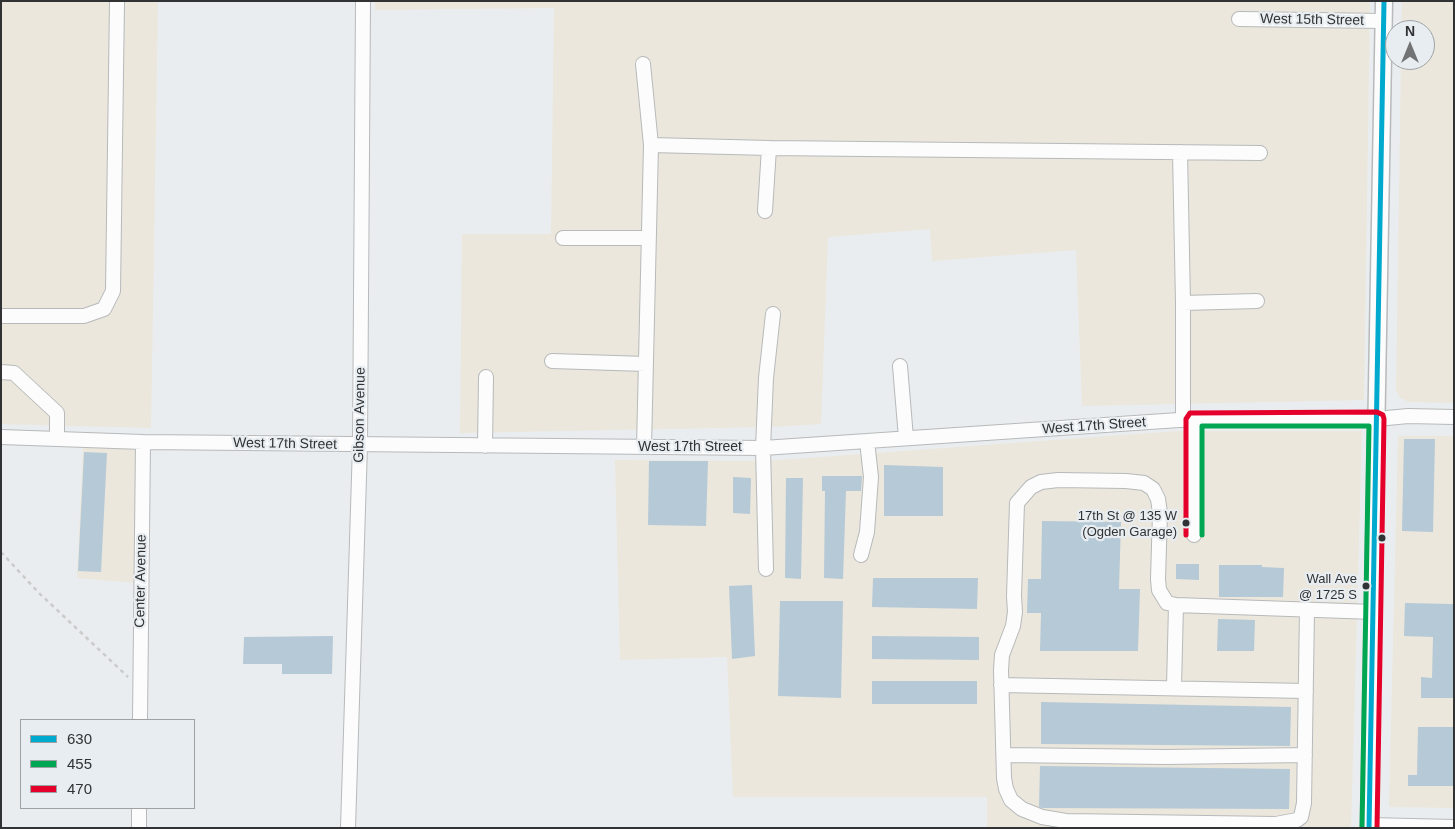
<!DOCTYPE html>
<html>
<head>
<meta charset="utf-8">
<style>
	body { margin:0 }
	#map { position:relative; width:1455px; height:829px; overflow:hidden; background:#eaedef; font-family:Arial,sans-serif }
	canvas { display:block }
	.frame { position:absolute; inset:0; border:2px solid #303234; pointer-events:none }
	.legend { position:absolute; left:20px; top:719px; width:175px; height:90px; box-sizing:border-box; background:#e8edf1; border:1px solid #9ea2a5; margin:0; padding:6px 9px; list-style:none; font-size:15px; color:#303234 }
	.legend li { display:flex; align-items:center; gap:10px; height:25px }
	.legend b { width:25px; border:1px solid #9ea2a5 }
	.north { position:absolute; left:1385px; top:20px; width:50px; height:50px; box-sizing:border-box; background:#e8edf1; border:1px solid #9ea2a5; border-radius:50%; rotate:0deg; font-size:14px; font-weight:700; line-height:20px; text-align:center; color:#303234 }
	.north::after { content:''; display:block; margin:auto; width:18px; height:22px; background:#717375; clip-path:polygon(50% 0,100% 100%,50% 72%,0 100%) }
</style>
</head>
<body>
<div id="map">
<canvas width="1455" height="829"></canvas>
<div class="frame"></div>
<ul class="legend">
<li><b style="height:6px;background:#00a9ce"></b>630</li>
<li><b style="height:6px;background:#00a651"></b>455</li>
<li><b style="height:6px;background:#e4002b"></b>470</li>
</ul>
<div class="north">N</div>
</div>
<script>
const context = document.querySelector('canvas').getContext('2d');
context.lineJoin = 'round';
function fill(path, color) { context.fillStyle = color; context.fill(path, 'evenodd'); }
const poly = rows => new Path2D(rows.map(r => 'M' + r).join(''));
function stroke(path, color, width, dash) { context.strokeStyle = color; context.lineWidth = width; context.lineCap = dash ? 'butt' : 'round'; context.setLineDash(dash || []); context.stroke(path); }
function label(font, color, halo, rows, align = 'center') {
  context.font = font + ' Arial,sans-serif'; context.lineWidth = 4.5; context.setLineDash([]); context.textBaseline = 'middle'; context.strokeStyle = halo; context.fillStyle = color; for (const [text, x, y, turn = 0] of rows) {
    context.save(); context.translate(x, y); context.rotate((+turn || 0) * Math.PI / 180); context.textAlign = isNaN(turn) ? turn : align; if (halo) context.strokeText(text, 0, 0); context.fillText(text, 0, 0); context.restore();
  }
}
fill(poly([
	[1,1,158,1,151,428,1,424],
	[375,1,1370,1,1364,400,1082,406,1076,250,932,261,930,229,828,237,821,424,768,427,460,433,462,234,551,234,554,8,375,10],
	[1402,1,1454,1,1454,403,1409,402,1400,398,1396,390,1401,60,1425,60,1425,30,1401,30],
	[1178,431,1362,431,1351,828,987,828,987,797,733,797,727,657,620,660,615,460,766,461],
	[1398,436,1454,436,1454,808,1389,807],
	[83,447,136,448,136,583,77,578]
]), '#ebe7dc');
fill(poly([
	[1404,439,1435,439,1433,532,1402,531],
	[84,452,107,453,101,572,78,571],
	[649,461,708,461,706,526,648,525],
	[884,465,943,467,943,516,884,516],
	[822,476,862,476,861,491,846,491,843,579,824,578,825,491,822,491],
	[733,477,751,478,750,514,733,513],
	[786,478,803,478,801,579,785,578],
	[1042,521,1121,522,1119,589,1140,589,1138,651,1040,651,1041,613,1027,613,1028,579,1041,579],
	[1176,564,1199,564,1199,580,1176,579],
	[1219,565,1262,565,1262,567,1284,568,1283,597,1219,597],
	[873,578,978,578,977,609,872,607],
	[752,585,755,656,732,659,729,586],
	[780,601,843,601,841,698,778,696],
	[1405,603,1454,604,1454,698,1421,698,1421,677,1432,678,1433,637,1404,636],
	[1218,619,1255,620,1254,651,1217,651],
	[333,636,332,674,282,674,282,664,243,664,244,637],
	[872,636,979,637,979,660,872,659],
	[872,681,977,681,977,704,872,704],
	[1041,702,1291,707,1290,746,1041,744],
	[1418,727,1454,727,1454,786,1408,786,1408,775,1417,775],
	[1040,766,1290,769,1289,809,1042,808,1039,807]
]), '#b6c9d6');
const minor = poly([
	[1239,19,1384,21],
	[643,64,651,145,644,447],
	[651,145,769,148,1260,153],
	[1180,152,1183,303,1257,301],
	[765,211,769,148],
	[563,238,648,238],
	[1183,303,1183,420],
	[1,316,84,316,104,309,113,291,117,1],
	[552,361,646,364],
	[900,366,906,438],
	[1,372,14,373,57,413,57,439],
	[1,437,143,442,763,448,1194,419,1377,419,1408,416,1454,417],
	[485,446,486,377],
	[1194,535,1194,419],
	[861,555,867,532,871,477,867,441],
	[766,569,763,448,766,378,773,314],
	[1307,610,1304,803,1301,817,1297,820,1276,824,1066,821,1042,817,1022,809,1011,800,1006,789,1004,778,1001,670,1002,655,1013,626,1015,612,1014,596,1017,503,1031,487,1041,482,1058,480,1126,481,1144,483,1153,489,1158,499,1160,513,1158,579,1159,590,1167,603,1176,605,1374,612],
	[1001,685,1306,691],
	[1174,687,1176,605],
	[140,720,143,442],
	[1004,755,1166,757,1305,755],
	[1369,825,1454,827],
	[139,828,139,808],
	[348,828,360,445,363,1]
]);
const major = poly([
	[1369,828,1384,1]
]);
stroke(minor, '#b7b9ba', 16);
stroke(major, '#b7b9ba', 19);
stroke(poly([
	[1,552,38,592,128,677]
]), '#cacbcb', 2.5, [4, 4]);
stroke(minor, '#fcfcfd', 14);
stroke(major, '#fcfcfd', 16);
stroke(poly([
	[1369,828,1384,1]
]), '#00a9ce', 5);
stroke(poly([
	[1202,535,1202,426,1369,426,1362,828]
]), '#00a651', 5);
stroke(poly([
	[1186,535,1186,419,1190,413,1377,412,1383,415,1384,419,1377,828]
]), '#e4002b', 5);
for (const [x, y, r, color] of [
	[1186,523,4.5,"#303234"],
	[1382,538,4.5,"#303234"],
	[1366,586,4.5,"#303234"]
]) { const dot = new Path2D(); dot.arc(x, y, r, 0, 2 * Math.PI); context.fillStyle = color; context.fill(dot); stroke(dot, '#e8edf1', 2); }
label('13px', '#303234', '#e8edf1', [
	["17th St @ 135 W",1177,516],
	["(Ogden Garage)",1177,532],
	["Wall Ave",1357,579],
	["@ 1725 S",1357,595]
], 'right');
label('14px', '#303234', '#e8edf1', [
	["West 15th Street",1312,20,1],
	["Gibson Avenue",360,415,-89],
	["West 17th Street",1094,426,-4],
	["West 17th Street",285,444,1],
	["West 17th Street",690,447],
	["Center Avenue",141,581,-89]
]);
</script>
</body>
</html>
